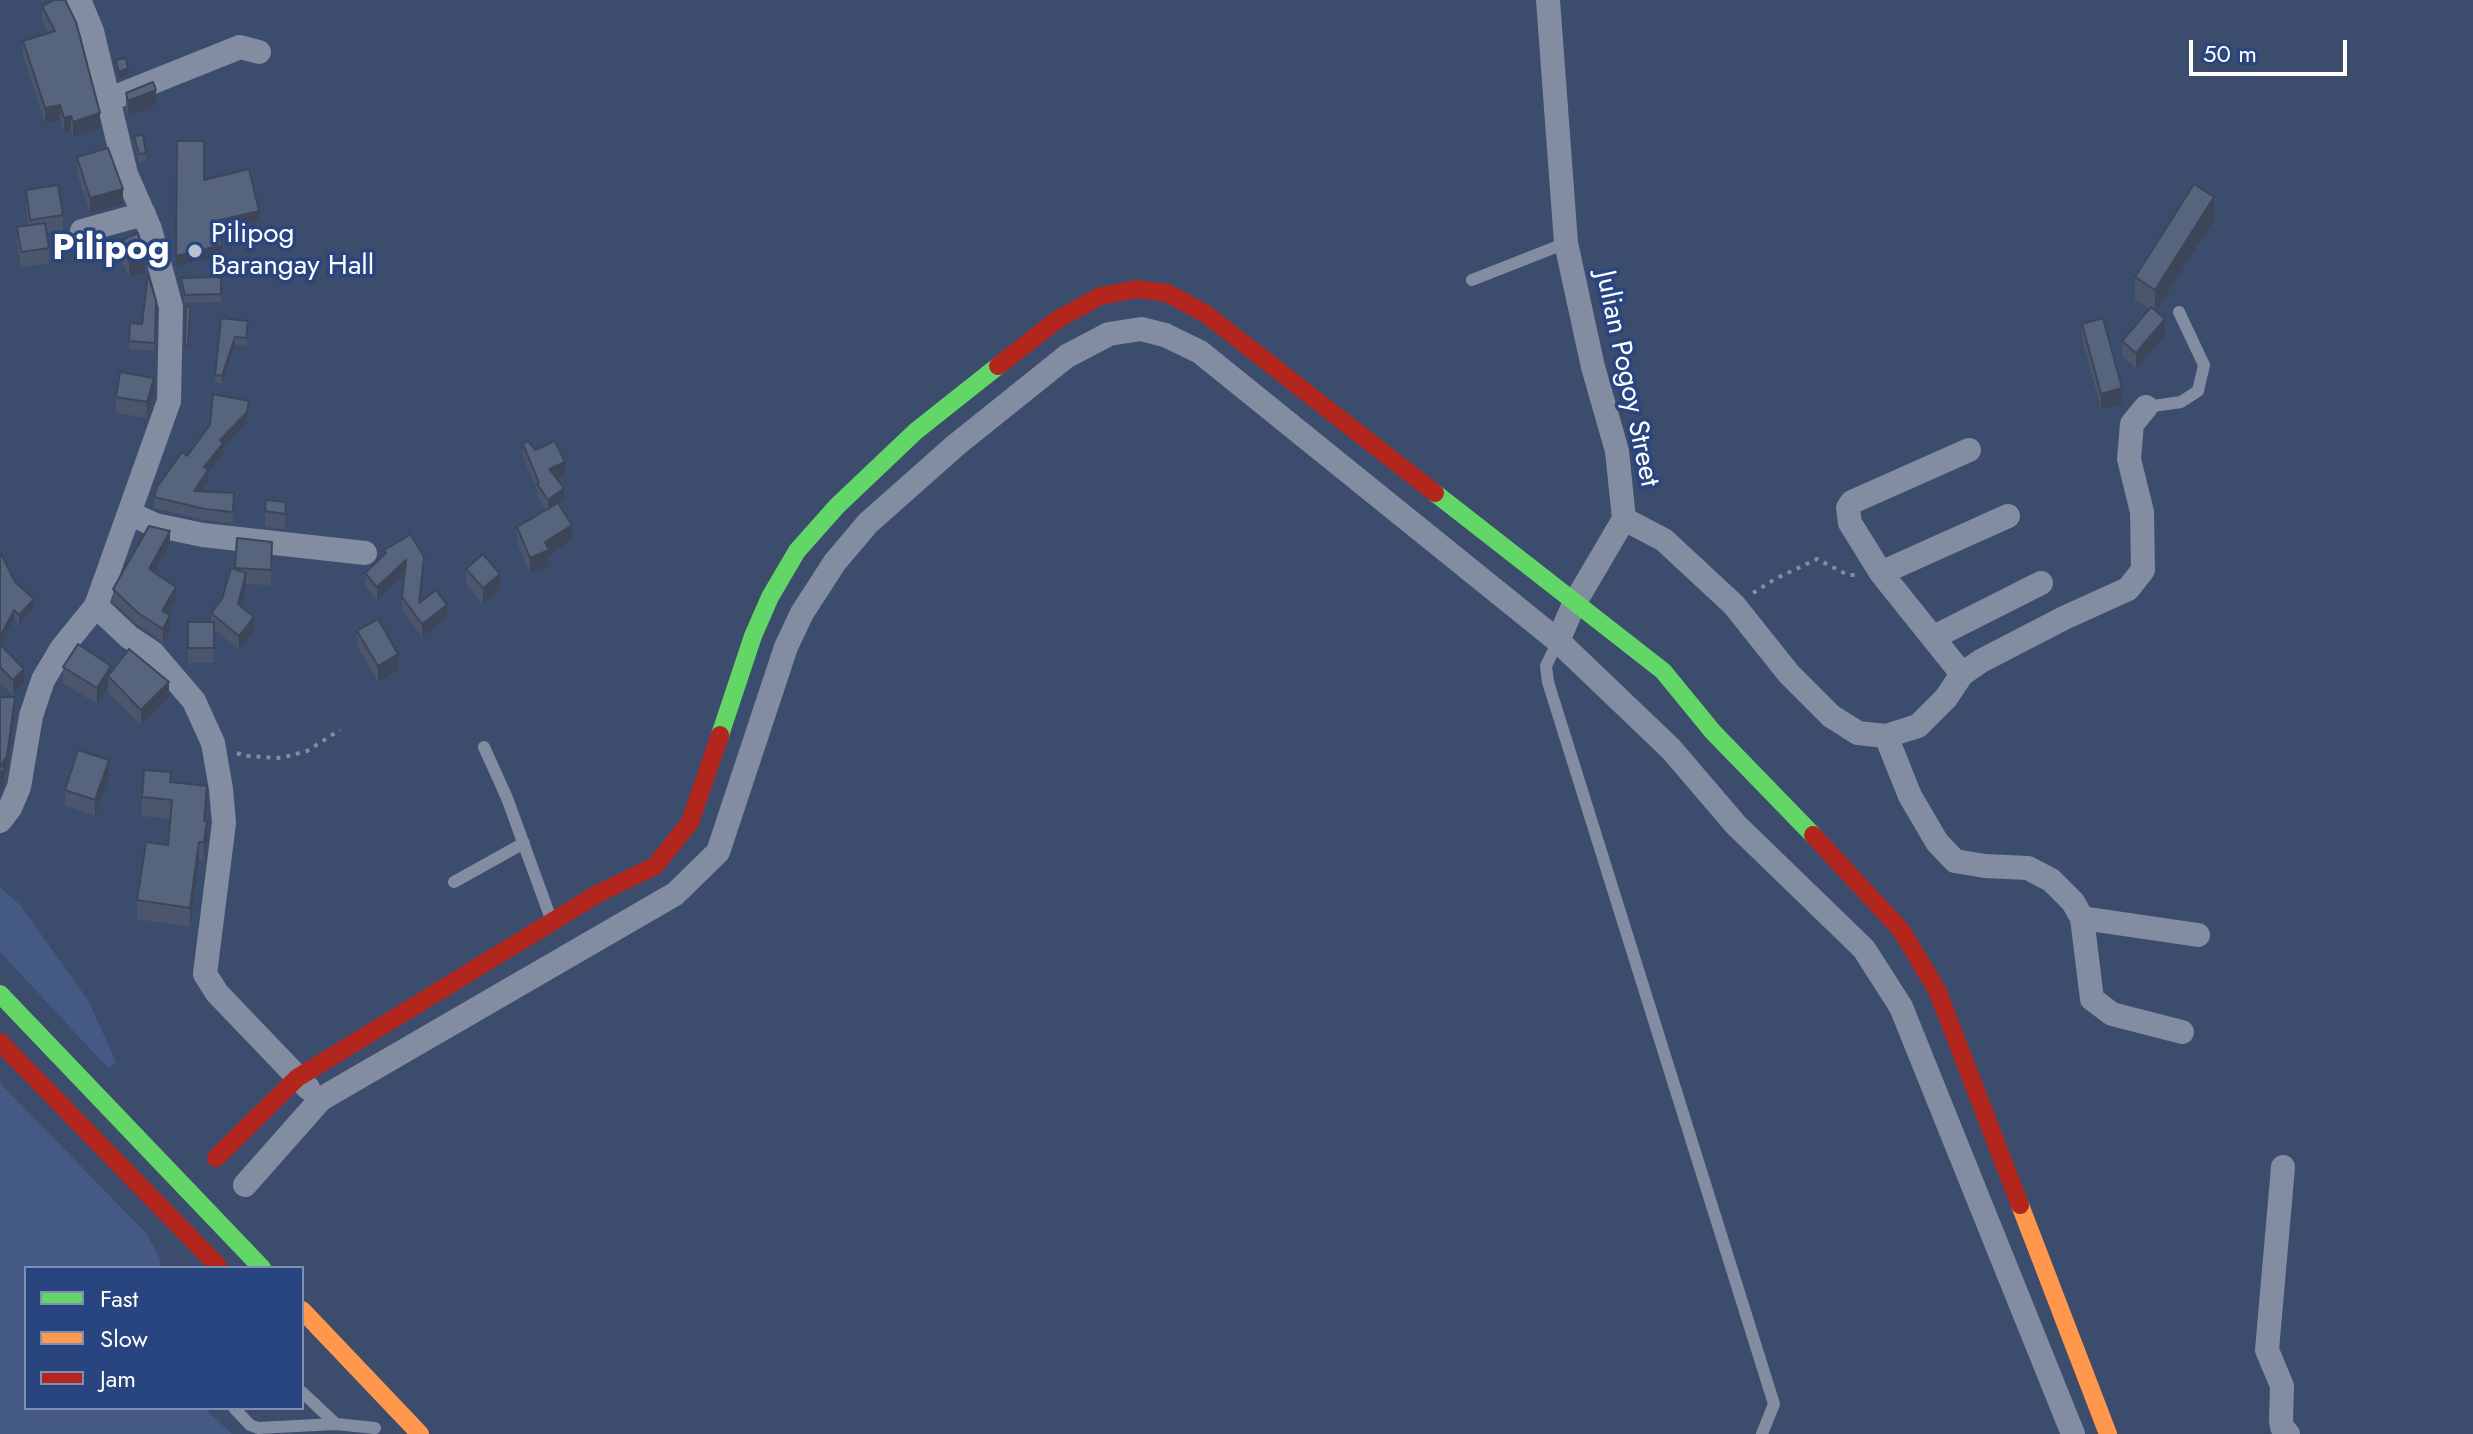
<!DOCTYPE html>
<html>
<head>
<meta charset="utf-8">
<style>
	body { margin:0 }
	#map { position:relative; width:2473px; height:1434px; overflow:hidden; background:#3c4c6c; font-family:Jost,sans-serif }
	canvas { display:block }
	.legend { position:absolute; left:24px; top:1266px; width:280px; height:144px; box-sizing:border-box; background:#284580; border:2px solid #7e8fb3; margin:0; padding:10px 14px; list-style:none; font-size:24px; color:#fff }
	.legend li { display:flex; align-items:center; gap:16px; height:40px }
	.legend b { width:40px; border:2px solid #7e8fb3 }
	.scale { position:absolute; left:2189px; top:40px; width:158px; height:36px; box-sizing:border-box; border:4px solid #fff; border-top:0; padding-left:10px; font-size:24px; line-height:28px; white-space:nowrap; color:#fff; -webkit-text-stroke:6px #284580; paint-order:stroke }
</style>
</head>
<body>
<div id="map">
<canvas width="2473" height="1434"></canvas>
<ul class="legend">
<li><b style="height:10px;background:#63d668"></b>Fast</li>
<li><b style="height:10px;background:#ff974d"></b>Slow</li>
<li><b style="height:10px;background:#b3261e"></b>Jam</li>
</ul>
<div class="scale">50 m</div>
</div>
<script>
const context = document.querySelector('canvas').getContext('2d');
context.lineJoin = 'round';
function fill(path, color) { context.fillStyle = color; context.fill(path, 'evenodd'); }
const poly = rows => new Path2D(rows.map(r => 'M' + r).join(''));
function stroke(path, color, width, dash) { context.strokeStyle = color; context.lineWidth = width; context.lineCap = dash ? 'butt' : 'round'; context.setLineDash(dash || []); context.stroke(path); }
function label(font, color, halo, rows, align = 'center') {
  context.font = font + ' Jost,sans-serif'; context.lineWidth = 7; context.setLineDash([]); context.textBaseline = 'middle'; context.strokeStyle = halo; context.fillStyle = color; for (const [text, x, y, turn = 0] of rows) {
    context.save(); context.translate(x, y); context.rotate((+turn || 0) * Math.PI / 180); context.textAlign = isNaN(turn) ? turn : align; if (halo) context.strokeText(text, 0, 0); context.fillText(text, 0, 0); context.restore();
  }
}
fill(poly([
	[0,887,20,905,88,1000,116,1062,109,1069,0,952],
	[0,1083,146,1233,159,1257,161,1268,26,1268,26,1408,204,1408,232,1434,0,1434]
]), '#445983');
stroke(poly([
	[1753,593,1775,579,1817,559,1848,575,1855,575],
	[237,753,246,756,281,758,307,751,340,730]
]), '#828da2', 4, [4, 6]);
stroke(poly([
	[1472,280,1566,243],
	[2146,407,2181,402,2198,391,2204,365,2179,312],
	[1558,641,1546,666,1548,682,1774,1404,1762,1434],
	[484,747,507,798,551,919],
	[454,882,524,843],
	[302,1392,336,1424],
	[234,1408,250,1425,258,1428,336,1424,375,1428]
]), '#828da2', 12);
stroke(poly([
	[1548,0,1566,243,1593,367,1617,451,1624,519],
	[110,99,240,47,259,52],
	[82,231,144,214],
	[131,514,155,525,203,535,365,553],
	[1624,519,1664,540,1734,605,1789,674,1831,716,1858,733,1886,736,1918,726,1946,698,1962,674,1981,661,2064,618,2128,589,2143,570,2142,512,2129,459,2132,424,2146,407],
	[1881,573,2008,516],
	[96,606,129,637,153,653,194,701,213,743,221,789,224,823,205,974,217,993,308,1088],
	[1934,637,2041,583],
	[1558,641,1574,604,1624,519],
	[1962,674,1881,573,1850,523,1848,508,1852,502,1969,450],
	[1886,736,1910,796,1937,842,1955,861,1985,866,2028,868,2051,880,2073,902,2082,918,2092,999,2112,1014,2182,1032],
	[0,821,10,808,19,787,31,716,43,680,62,648,96,606,169,401,171,307,150,229,126,174,92,31,79,0],
	[2082,918,2198,935],
	[2283,1167,2267,1350,2282,1386,2281,1420,2282,1427,2288,1434],
	[245,1185,321,1099,675,894,718,852,786,647,802,613,835,562,868,523,956,445,1067,356,1109,334,1141,329,1165,335,1200,352,1558,641,1671,749,1736,825,1864,949,1901,1007,2073,1434]
]), '#828da2', 24);
stroke(poly([
	[1435,493,1663,671,1713,732,1813,835],
	[720,735,753,636,770,597,797,551,837,506,916,431,998,366],
	[0,994,262,1268]
]), '#63d668', 18);
stroke(poly([
	[2020,1205,2108,1434],
	[302,1310,420,1434]
]), '#ff974d', 18);
stroke(poly([
	[998,366,1057,320,1100,296,1137,289,1167,293,1206,314,1435,493],
	[1813,835,1901,930,1937,990,2020,1205],
	[0,1042,219,1267],
	[216,1158,297,1078,599,893,655,866,690,822,720,735]
]), '#b3261e', 18);
fill(poly([
	[54,0,100,128,73,137,71,130,64,132,60,120,45,123,23,56,23,41,48,33,42,21,42,6],
	[126,93,156,105,128,117,126,109],
	[134,136,146,153,146,161,139,162,134,144],
	[77,157,123,204,90,213,77,173],
	[26,190,63,215,63,231,46,233,49,248,49,263,21,268,17,243,17,227,28,225,26,206],
	[2214,220,2156,311,2165,335,2136,369,2122,356,2122,341,2149,309,2135,300,2135,277],
	[120,241,145,273,129,277,120,257],
	[221,277,221,302,185,303,181,286,181,278],
	[156,301,155,351,129,349,129,341,142,324],
	[221,318,248,329,246,346,235,345,222,384,215,382],
	[2082,324,2122,404,2101,409,2082,339],
	[154,393,147,418,116,413,116,397],
	[249,413,247,423,223,448,223,454,208,473,208,482,202,492,234,493,233,523,205,520,154,508,154,497,187,456],
	[523,444,535,450,565,475,557,478,564,501,560,505,572,540,549,556,549,566,530,573,517,542,517,527,546,510,537,497,537,490,523,457],
	[286,502,285,529,265,527,265,511],
	[237,538,272,558,271,585,246,584,241,606,254,631,239,650,214,629,214,663,188,663,188,622,211,622,211,613,222,599,235,570],
	[170,544,154,573,176,600,168,614,170,628,163,642,138,625,113,602,113,589],
	[384,550,424,570,420,602,447,617,422,637,402,610,404,574,377,600,365,586,365,573,384,555],
	[0,552,15,582,34,609,19,624,14,619,1,645,24,684,13,695,0,682],
	[466,569,500,589,483,604,466,584],
	[357,631,398,670,378,682,357,646],
	[63,667,111,672,169,698,141,726,108,692,108,686,97,704,63,683],
	[109,776,95,816,65,805,65,790],
	[171,782,207,805,206,821,207,840,204,861,199,861,190,927,137,919,137,900,168,845,170,819,142,816,142,797]
]), '#4b566c');
fill(poly([
	[128,68,128,76,119,79,119,72],
	[156,90,156,105,128,117,128,101],
	[60,105,60,120,45,123,45,108],
	[100,113,100,128,73,137,73,122],
	[71,116,71,130,64,132,64,118],
	[123,189,123,204,90,213,90,198],
	[2214,197,2214,220,2155,313,2155,290],
	[259,211,259,221,216,231,216,221],
	[222,245,222,255,176,266,176,256],
	[145,258,145,273,129,277,129,261],
	[2165,319,2165,335,2136,369,2136,353],
	[235,337,235,345,222,384,222,376],
	[154,378,154,393,147,418,147,402],
	[2122,388,2122,404,2101,409,2101,394],
	[249,401,247,423,223,448,223,454,208,473,208,482,194,503,194,491,204,467,220,440],
	[565,462,565,475,549,482,549,469],
	[564,488,564,501,548,513,548,500],
	[572,525,572,540,549,556,549,566,530,573,530,558,545,542],
	[170,531,170,544,149,582,149,569],
	[424,557,424,570,419,616,419,603],
	[406,560,406,573,377,600,377,587],
	[246,573,246,587,238,618,238,604],
	[500,574,500,589,483,604,483,588],
	[176,587,176,600,162,623,162,611],
	[34,599,34,609,19,624,19,615],
	[447,605,447,617,422,637,422,624],
	[14,610,14,619,0,646,0,637],
	[170,615,170,628,163,642,163,629],
	[254,617,254,631,239,650,239,636],
	[398,654,398,670,378,682,378,666],
	[111,666,111,679,108,676,108,686,97,704,97,688],
	[24,669,24,684,13,695,13,680],
	[169,682,169,698,141,726,141,710],
	[15,697,15,712,7,771,4,774,4,783,0,792,1,765],
	[109,760,109,776,95,816,95,800],
	[207,786,207,805,204,840,204,821],
	[207,821,207,840,204,861,204,842],
	[199,842,199,861,190,927,190,908]
]), '#3d4658');
const building = poly([
	[54,0,65,0,76,22,100,113,73,122,71,116,64,118,60,105,45,108,23,41,55,31,42,6,54,0],
	[126,58,128,68,119,72,116,60,126,58],
	[153,82,156,90,128,101,126,93,153,82],
	[143,135,146,153,139,154,134,136,143,135],
	[177,141,204,141,204,180,249,169,259,211,216,221,222,245,176,256,177,141],
	[108,148,123,189,90,198,77,157,108,148],
	[2194,184,2214,197,2155,290,2135,277,2194,184],
	[58,185,63,215,30,220,26,190,58,185],
	[45,223,49,248,21,252,17,227,45,223],
	[138,233,145,258,129,261,120,241,138,233],
	[148,274,156,301,155,343,129,341,130,323,142,324,148,274],
	[221,277,221,294,185,295,181,278,221,277],
	[186,306,190,307,188,345,185,345,186,306],
	[2151,307,2165,319,2136,353,2122,341,2151,307],
	[221,318,248,321,246,338,235,337,222,376,215,375,221,318],
	[2103,318,2122,388,2101,394,2082,324,2103,318],
	[120,372,154,378,147,402,116,397,120,372],
	[213,394,249,401,247,412,220,440,223,443,204,467,208,470,194,491,234,493,233,512,205,509,154,497,157,487,182,452,187,456,210,425,213,394],
	[528,441,535,450,555,441,565,462,549,469,564,488,548,500,537,484,539,483,523,444,528,441],
	[266,500,286,502,285,514,265,511,266,500],
	[558,503,572,525,545,542,549,550,530,558,517,527,558,503],
	[149,526,170,531,149,569,176,587,162,611,170,615,163,629,138,613,113,589,149,526],
	[409,532,424,557,419,603,436,590,447,605,422,624,402,597,406,560,377,587,365,573,386,553,384,550,408,536,409,532],
	[237,538,272,542,271,570,235,568,237,538],
	[0,552,15,582,34,599,19,615,14,610,0,637,0,552],
	[483,554,500,574,483,588,466,569,483,554],
	[231,568,246,573,238,604,254,617,239,636,211,613,222,599,231,568],
	[378,619,398,654,378,666,357,631,378,619],
	[188,622,214,622,214,648,188,648,188,622],
	[78,644,111,666,97,688,63,667,78,644],
	[1,645,24,669,13,680,0,667,0,646,1,645],
	[129,649,169,682,141,710,108,676,129,649],
	[0,697,15,697,7,756,1,765,4,768,0,777,0,697],
	[78,750,109,760,95,800,65,790,78,750],
	[144,770,171,772,170,782,207,786,204,821,207,821,204,842,199,842,190,908,137,900,146,842,168,845,172,800,142,797,144,770]
]);
fill(building, '#57647e');
stroke(building, '#3d4658', 2);
for (const [x, y, r, color] of [
	[195,251,8,"#bbc0cc"]
]) { const dot = new Path2D(); dot.arc(x, y, r, 0, 2 * Math.PI); context.fillStyle = color; context.fill(dot); stroke(dot, '#284580', 3); }
label('28px', '#fff', '#284580', [
	["Pilipog",211,235],
	["Barangay Hall",211,267]
], 'left');
label('28px', '#fff', '#284580', [
	["Julian Pogoy Street",1626,379,78]
]);
label('bold 36px', '#fff', '#284580', [
	["Pilipog",111,250]
]);
</script>
</body>
</html>
